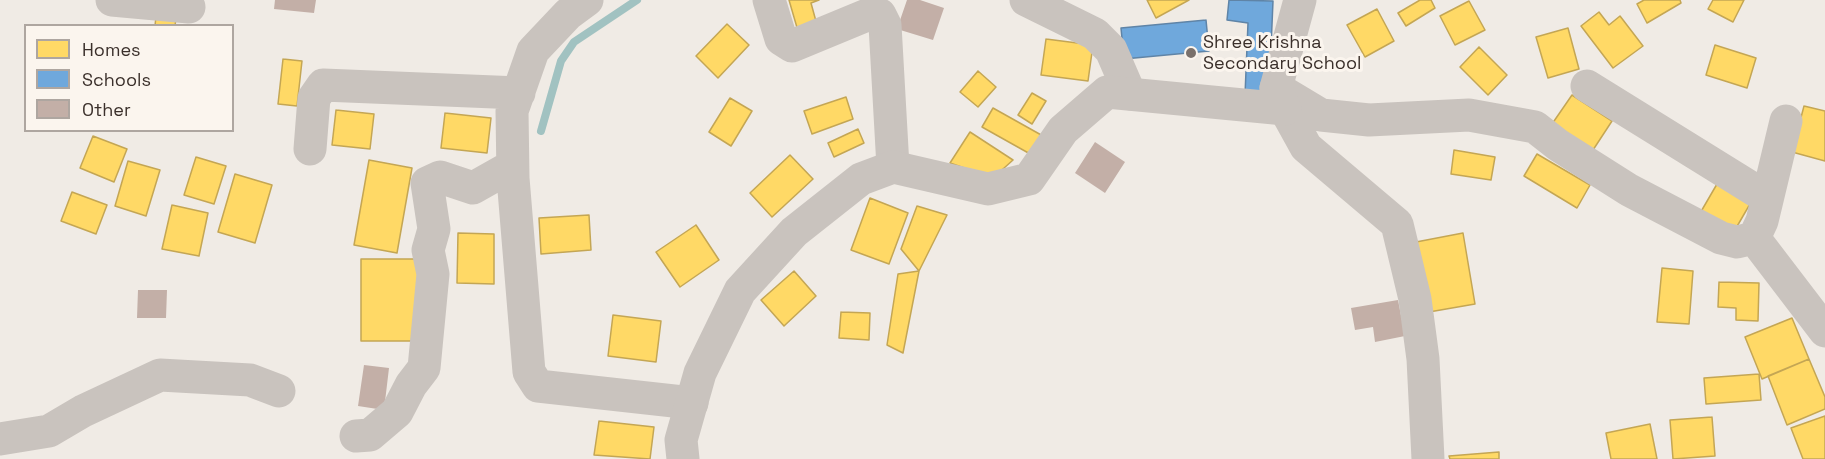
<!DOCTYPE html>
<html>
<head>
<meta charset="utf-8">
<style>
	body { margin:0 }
	#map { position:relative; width:1825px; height:459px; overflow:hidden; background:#f0ebe5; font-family:"Space Grotesk",sans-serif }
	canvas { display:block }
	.legend { position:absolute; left:24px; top:24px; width:210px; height:108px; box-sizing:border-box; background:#fbf5ee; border:2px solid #aea6a0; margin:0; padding:8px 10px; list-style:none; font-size:18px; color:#3b302b }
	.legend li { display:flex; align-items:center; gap:12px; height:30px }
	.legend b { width:30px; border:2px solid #aea6a0 }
</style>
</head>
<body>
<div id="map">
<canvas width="1825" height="459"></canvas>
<ul class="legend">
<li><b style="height:16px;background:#ffd966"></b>Homes</li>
<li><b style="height:16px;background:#6fa8dc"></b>Schools</li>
<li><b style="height:16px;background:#c3afa7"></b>Other</li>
</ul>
</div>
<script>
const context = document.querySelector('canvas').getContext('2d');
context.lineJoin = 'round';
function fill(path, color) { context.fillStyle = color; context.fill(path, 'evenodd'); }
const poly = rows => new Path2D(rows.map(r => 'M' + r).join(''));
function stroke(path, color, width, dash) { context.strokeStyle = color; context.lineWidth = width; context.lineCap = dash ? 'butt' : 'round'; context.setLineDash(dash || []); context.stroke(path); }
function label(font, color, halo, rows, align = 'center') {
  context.font = font + ' "Space Grotesk",sans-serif'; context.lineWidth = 6; context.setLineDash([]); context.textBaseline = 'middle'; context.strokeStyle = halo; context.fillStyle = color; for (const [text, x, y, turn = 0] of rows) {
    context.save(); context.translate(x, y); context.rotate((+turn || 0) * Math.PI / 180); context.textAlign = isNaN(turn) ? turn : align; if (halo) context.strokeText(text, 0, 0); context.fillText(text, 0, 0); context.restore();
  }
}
const homes = poly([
	[789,0,819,0,811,3,817,25,798,31,789,0],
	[1147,0,1189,0,1156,18,1147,0],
	[1420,0,1431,0,1435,8,1406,26,1398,13,1420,0],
	[1644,0,1680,0,1681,3,1647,23,1637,4,1644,0],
	[1713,0,1744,0,1733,22,1708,9,1713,0],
	[1469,1,1485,30,1455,45,1440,16,1469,1],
	[1377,9,1394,41,1365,57,1347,25,1377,9],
	[1599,12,1609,25,1620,16,1643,46,1613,68,1581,26,1599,12],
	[156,16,176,18,175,26,155,26,156,16],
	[727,24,749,45,718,78,696,56,727,24],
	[1568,28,1579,69,1548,78,1536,37,1568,28],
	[1046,39,1093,45,1088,81,1041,75,1046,39],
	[1715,45,1756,58,1747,88,1706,75,1715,45],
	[1479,47,1507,75,1488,95,1460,67,1479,47],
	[283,59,302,61,297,106,278,104,283,59],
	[978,71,996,87,978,107,960,92,978,71],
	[1032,93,1046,101,1032,124,1018,115,1032,93],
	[1572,95,1612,121,1593,150,1552,124,1572,95],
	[846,97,853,119,812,134,804,111,846,97],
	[730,98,752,111,731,146,709,132,730,98],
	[1804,106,1825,111,1825,161,1792,152,1804,106],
	[993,108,1043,136,1032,155,982,127,993,108],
	[336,110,374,114,370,149,332,145,336,110],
	[445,113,491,118,487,153,441,148,445,113],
	[858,129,864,143,834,157,828,143,858,129],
	[970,132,1013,160,993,178,950,163,970,132],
	[93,136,127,149,114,182,80,168,93,136],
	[1454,150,1495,157,1491,180,1451,174,1454,150],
	[1537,154,1590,185,1577,208,1524,176,1537,154],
	[790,155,813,179,772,217,750,193,790,155],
	[196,157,226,166,214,204,184,195,196,157],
	[369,160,412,168,397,253,354,245,369,160],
	[128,161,160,170,146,216,115,206,128,161],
	[235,174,272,185,255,243,218,232,235,174],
	[1717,184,1750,204,1732,235,1699,215,1717,184],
	[72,192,107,205,96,234,61,221,72,192],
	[870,198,908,213,889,264,851,250,870,198],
	[172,205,208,213,199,256,162,249,172,205],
	[917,206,947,215,919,271,901,249,917,206],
	[589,215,591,250,541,254,539,218,589,215],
	[696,225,719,260,680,287,656,252,696,225],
	[458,233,494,234,494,284,457,283,458,233],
	[1463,233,1475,304,1429,312,1416,242,1463,233],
	[361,259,418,259,418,341,361,341,361,259],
	[1662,268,1693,271,1689,324,1657,322,1662,268],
	[794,271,816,296,784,326,761,300,794,271],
	[919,271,903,353,887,345,898,274,919,271],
	[1719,282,1759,283,1758,321,1736,320,1736,308,1718,307,1719,282],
	[841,312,870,313,869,340,839,338,841,312],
	[613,315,661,321,656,362,608,356,613,315],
	[1792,318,1809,359,1762,379,1745,337,1792,318],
	[1809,359,1825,397,1825,409,1787,425,1768,376,1809,359],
	[1759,374,1761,400,1706,404,1704,378,1759,374],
	[1825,416,1825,459,1803,459,1791,428,1825,416],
	[1712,417,1715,456,1673,459,1670,420,1712,417],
	[599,421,654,427,650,459,594,455,599,421],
	[1650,424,1657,459,1611,459,1606,433,1650,424],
	[1499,452,1499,459,1450,459,1449,456,1499,452]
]);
fill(homes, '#ffd966');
stroke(homes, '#c4a654', 1.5);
const schools = poly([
	[1229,0,1273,1,1269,95,1245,95,1248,23,1227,20,1229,0],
	[1206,20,1209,51,1124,59,1121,28,1206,20]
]);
fill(schools, '#6fa8dc');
stroke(schools, '#5f84a7', 1.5);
stroke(poly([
	[541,131,561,61,574,42,637,0]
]), '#a1c2c1', 8);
fill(poly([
	[275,0,316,0,314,13,274,9],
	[907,0,920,0,944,8,933,40,897,29],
	[1095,142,1125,162,1105,193,1075,173],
	[138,290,167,290,166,318,137,318],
	[1398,300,1405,336,1375,342,1373,327,1355,330,1351,308],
	[364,365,389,368,384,410,358,406]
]), '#c3afa7');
stroke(poly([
	[112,0,189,7],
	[587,0,568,14,533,51,512,111,513,178,529,372,538,386,692,403],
	[769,0,781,39,792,46,867,15,880,15,885,25,893,167],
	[1026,0,1095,34,1111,50,1130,94],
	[1587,86,1766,197],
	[1276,88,1321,115,1369,120,1469,115,1535,127,1558,145,1629,190,1721,238,1737,242,1754,238,1762,221,1786,121],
	[1285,109,1306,147,1397,224,1415,299,1423,359,1428,459],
	[310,149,314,98,323,85,519,93],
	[1754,238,1825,331],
	[356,436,370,435,397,412,411,385,424,368,433,274,428,250,434,229,427,183,440,177,473,188,512,166],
	[0,439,49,431,83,411,160,375,250,380,279,391]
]), '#c9c3be', 33);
stroke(poly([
	[683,459,681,440,700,373,740,291,794,232,861,179,893,167,988,189,1029,179,1063,130,1107,92,1285,109,1276,88,1300,0]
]), '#c9c3be', 33);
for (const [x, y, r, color] of [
	[1191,53,6,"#7a716c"]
]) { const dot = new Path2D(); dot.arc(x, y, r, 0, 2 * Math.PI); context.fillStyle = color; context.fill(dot); stroke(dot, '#fbf5ee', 2); }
label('18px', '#3b302b', '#fbf5ee', [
	["Shree Krishna",1203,43],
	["Secondary School",1203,64]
], 'left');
</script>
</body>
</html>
